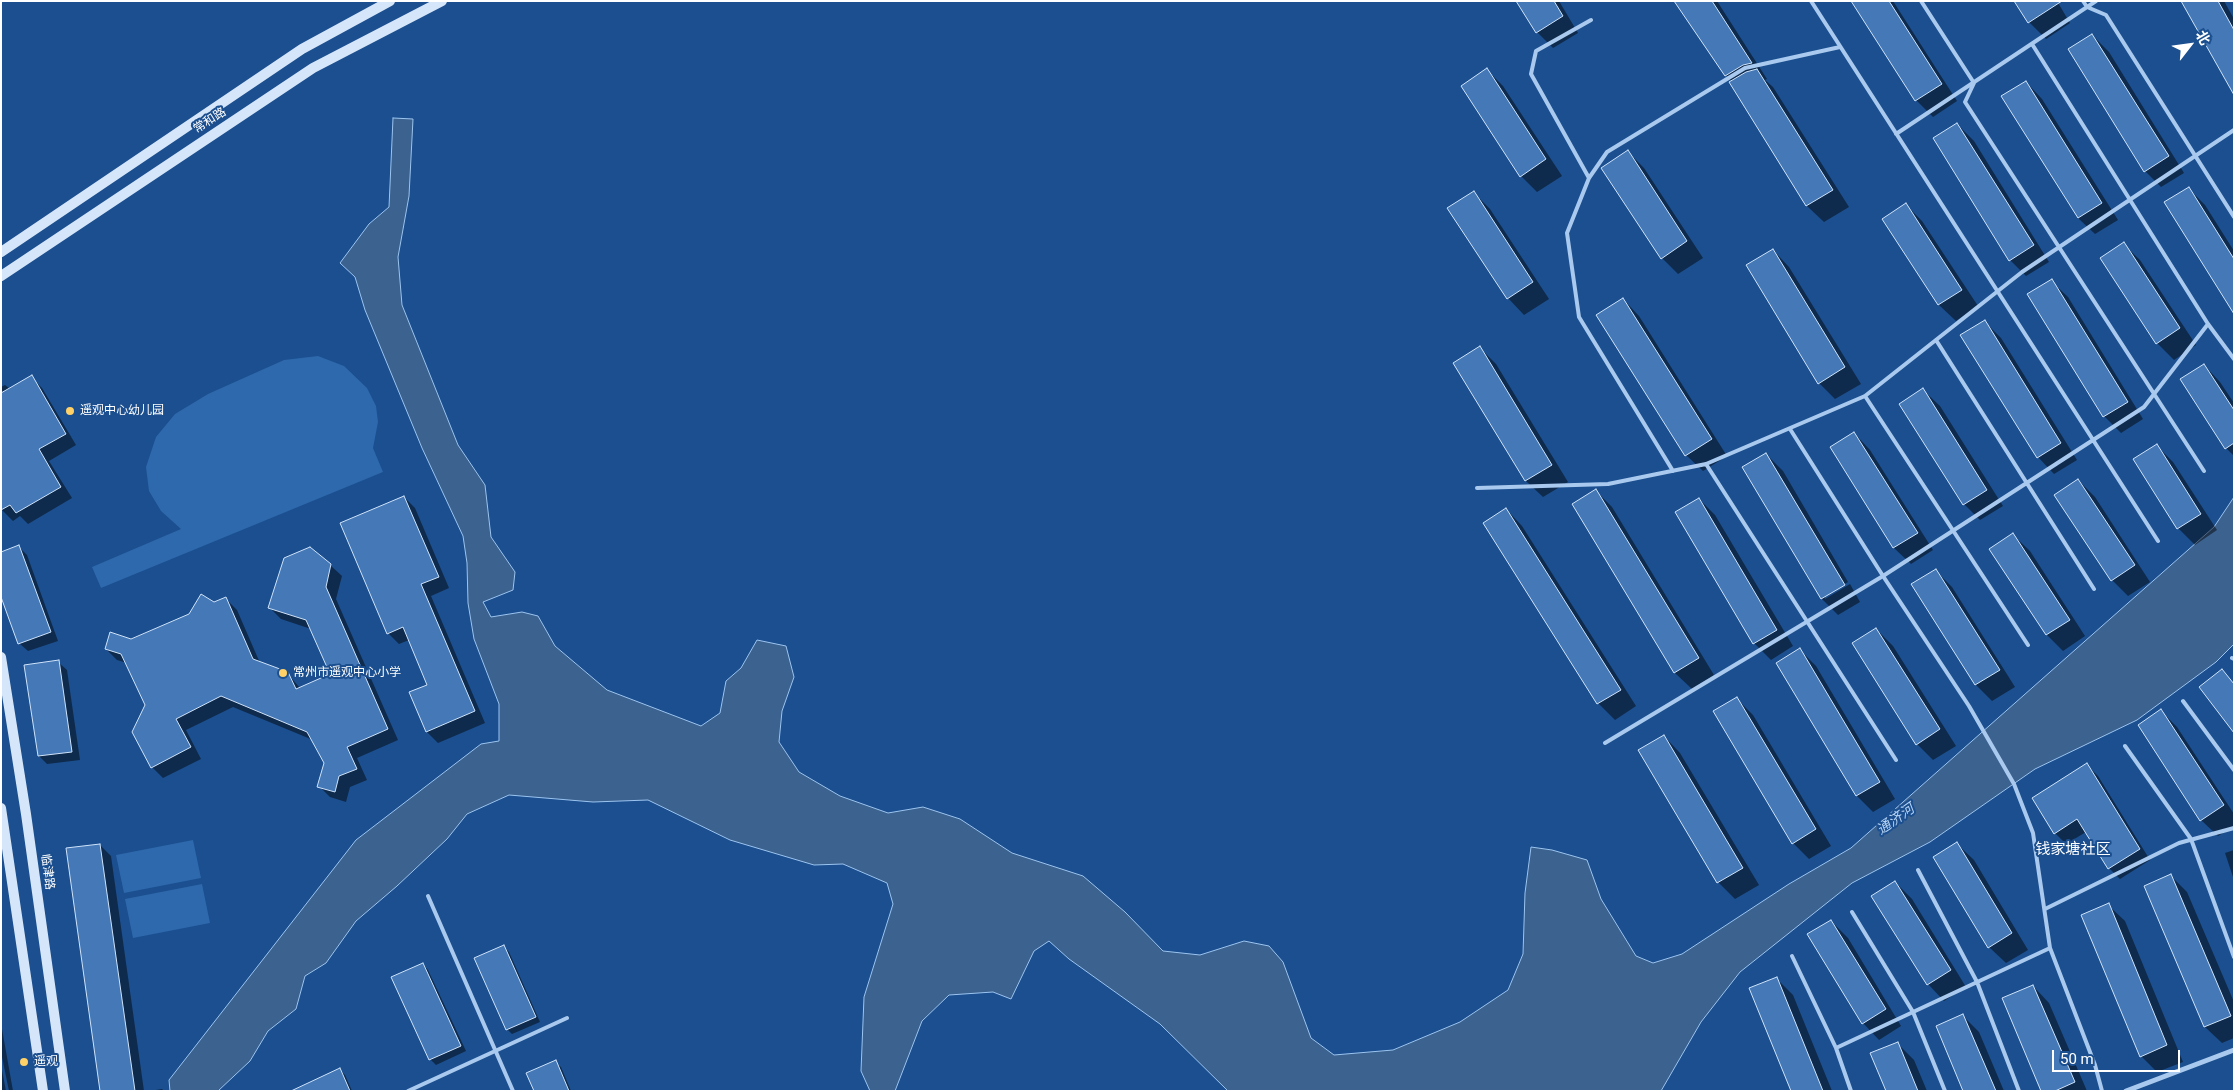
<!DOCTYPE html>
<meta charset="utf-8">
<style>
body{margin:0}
#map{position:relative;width:2235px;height:1092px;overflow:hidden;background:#1b4f8f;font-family:Roboto,"Noto Sans SC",sans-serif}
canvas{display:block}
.frame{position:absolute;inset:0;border:2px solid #fff;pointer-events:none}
.north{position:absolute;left:2165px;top:20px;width:50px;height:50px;-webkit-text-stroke:4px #1b4f8f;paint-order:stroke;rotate:60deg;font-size:14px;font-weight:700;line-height:20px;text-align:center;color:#fff}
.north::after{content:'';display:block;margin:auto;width:18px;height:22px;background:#fff;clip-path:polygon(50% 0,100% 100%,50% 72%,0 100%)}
.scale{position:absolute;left:2052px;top:1050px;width:128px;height:22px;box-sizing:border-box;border:2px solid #fff;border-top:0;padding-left:6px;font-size:15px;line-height:18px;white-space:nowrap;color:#fff;-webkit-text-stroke:4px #1b4f8f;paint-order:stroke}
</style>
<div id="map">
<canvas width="2235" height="1092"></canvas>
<div class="frame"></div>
<div class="north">北</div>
<div class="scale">50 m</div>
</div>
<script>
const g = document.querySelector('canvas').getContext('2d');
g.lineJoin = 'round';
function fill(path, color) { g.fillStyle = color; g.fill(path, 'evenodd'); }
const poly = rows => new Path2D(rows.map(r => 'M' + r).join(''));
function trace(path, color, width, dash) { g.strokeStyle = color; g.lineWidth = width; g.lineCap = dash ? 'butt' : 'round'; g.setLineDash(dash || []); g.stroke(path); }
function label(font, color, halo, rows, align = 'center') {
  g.font = font + ' Roboto,"Noto Sans SC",sans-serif'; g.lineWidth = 4; g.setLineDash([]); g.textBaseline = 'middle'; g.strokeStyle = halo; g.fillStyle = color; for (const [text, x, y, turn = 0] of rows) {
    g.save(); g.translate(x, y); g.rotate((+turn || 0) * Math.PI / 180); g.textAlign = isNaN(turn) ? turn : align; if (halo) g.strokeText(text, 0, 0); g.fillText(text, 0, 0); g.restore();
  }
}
const green = poly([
 [318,356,344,366,367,388,376,406,378,422,373,448,383,472,101,588,92,567,181,529,161,511,149,491,146,467,156,437,175,414,208,394,284,360],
 [193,840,201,878,124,893,116,855],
 [202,884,210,923,133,938,125,899]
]);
const water = poly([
 [393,118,413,119,409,196,398,257,402,305,458,445,485,485,491,537,515,572,513,590,483,602,491,617,522,612,538,616,555,646,607,690,701,726,720,713,726,681,741,668,757,640,786,646,794,677,782,711,779,742,799,772,840,796,888,813,923,807,960,819,1012,853,1083,876,1125,912,1163,951,1200,955,1244,941,1269,946,1283,962,1311,1038,1334,1055,1393,1050,1460,1022,1508,990,1523,954,1525,893,1531,847,1552,850,1587,860,1601,899,1636,956,1653,963,1682,954,1789,884,1851,848,2214,527,2234,497,2234,644,2216,662,2137,720,2035,769,1930,842,1852,883,1740,972,1701,1022,1661,1091,1228,1091,1160,1024,1069,959,1049,941,1034,951,1011,999,993,992,949,995,922,1021,895,1091,870,1091,861,1071,864,997,893,904,887,883,843,864,814,865,730,840,648,800,593,802,509,795,467,814,447,839,397,886,356,921,326,963,305,976,296,1009,268,1031,250,1061,218,1091,170,1091,169,1080,356,840,481,744,499,741,499,704,474,639,468,603,467,563,463,536,422,448,365,310,355,277,340,263,369,224,389,207,393,118]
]);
const shadow = poly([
 [1518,1,1559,1,1578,33,1553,48,1537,32],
 [1676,1,1717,1,1767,79,1765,80,1773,87,1849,207,1824,222,1807,206,1731,83,1732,82,1726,75],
 [1852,1,1893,1,1957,101,1933,117,1916,100],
 [2016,1,2057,1,2070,23,2046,39,2029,22],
 [2183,1,2224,1,2234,19,2234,92],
 [2092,35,2109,52,2184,173,2161,187,2145,171],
 [1487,70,1503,86,1562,176,1537,192,1521,176],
 [2026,82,2042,99,2118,220,2095,234,2078,218],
 [1957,124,1974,141,2049,262,2026,276,2010,260],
 [1628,152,1644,168,1703,258,1678,274,1662,258],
 [2188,188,2205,205,2234,251,2234,311],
 [1474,193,1490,209,1549,299,1524,315,1508,298],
 [1906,205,1922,221,1978,306,1956,321,1939,305,1883,220],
 [2123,244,2140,260,2196,345,2174,360,2157,343,2101,258],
 [1773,250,1789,267,1861,384,1835,399,1819,383],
 [2051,281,2068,297,2143,419,2121,433,2104,416,2029,295],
 [1623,299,1639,316,1727,456,1703,471,1686,455],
 [1985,322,2001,338,2077,460,2054,474,2038,457],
 [1480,348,1496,364,1568,482,1543,497,1526,481,1455,363],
 [2204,365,2220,382,2234,403,2234,456,2226,448],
 [31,377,42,388,76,445,49,461,72,498,28,524,20,516,13,521,1,509,1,387,5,385,10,389],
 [1923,390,1940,406,2003,506,1980,520,1964,504],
 [1854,433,1870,450,1933,550,1911,564,1894,548,1831,447],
 [2156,445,2173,462,2217,530,2195,545,2178,528,2134,460],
 [1766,454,1783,471,1848,582,1825,596,1825,599,1850,584,1860,602,1838,615,1822,599,1744,468],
 [2078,480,2095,497,2150,582,2128,596,2112,580],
 [1596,491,1612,507,1714,675,1692,689,1675,673,1573,505],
 [404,497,415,508,449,588,431,596,485,723,438,743,427,732,410,693,429,685,409,640,399,644,388,633],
 [1699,499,1715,515,1793,646,1771,660,1754,643,1676,512],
 [1506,509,1522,526,1636,706,1615,720,1598,703,1485,523],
 [2013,535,2030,551,2085,636,2063,651,2047,635,1991,550],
 [19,547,27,555,58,641,28,651,19,643],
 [330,565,342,576,336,599,398,740,357,758,367,780,350,787,346,802,330,797,319,786,325,763,313,740,233,707,186,730,201,759,163,778,152,767,146,705,127,663,117,660,106,649,226,599,237,610,260,663,287,673,300,688,331,675,311,629,281,619,270,608],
 [1935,570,1952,587,2015,687,1992,701,1976,685,1913,584],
 [1876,629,1893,646,1956,746,1933,760,1917,744],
 [1800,650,1816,666,1895,799,1873,812,1857,796,1778,663],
 [58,662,67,670,80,760,47,764,39,756],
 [1737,699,1753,715,1831,846,1809,859,1793,843],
 [2161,711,2177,727,2234,814,2234,826,2218,836,2201,820],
 [1664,736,1680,753,1759,885,1735,899,1718,882,1640,750],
 [2087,765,2098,776,2150,860,2120,879,2109,868,2086,832,2066,844,2055,833,2034,798],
 [1957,844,1974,860,2028,950,2006,963,1989,947],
 [100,845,111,856,144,1091,101,1091],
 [2234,850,2234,880,2225,853],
 [2171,876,2187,892,2234,1002,2234,1038,2222,1043,2205,1027,2146,887],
 [1895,882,1912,899,1966,987,1944,1001,1928,984],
 [2108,905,2125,921,2183,1062,2157,1072,2141,1056],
 [1831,921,1848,938,1901,1026,1879,1040,1863,1023],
 [504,947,509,952,540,1022,512,1034,507,1029],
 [423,964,428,970,466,1051,436,1065,430,1059,392,978],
 [1776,978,1793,995,1832,1091,1792,1091],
 [2033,986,2049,1003,2087,1091,2043,1091],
 [1963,1016,1979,1032,2004,1091,1965,1091],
 [1,1029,2,1029,13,1091,9,1091,1,1052],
 [1897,1043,1914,1060,1927,1091,1887,1091],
 [555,1062,561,1067,571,1091,535,1091],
 [1,1065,6,1091,1,1091],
 [340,1070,345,1075,352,1091,313,1091],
 [162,1089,164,1091,150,1091]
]);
const building = poly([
 [1516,1,1554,1,1563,16,1536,33,1516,1],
 [1674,1,1712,1,1752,63,1743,65,1725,76,1674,1],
 [1851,1,1889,1,1942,84,1915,101,1851,1],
 [2014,1,2062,1,2028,23,2014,1],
 [2181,1,2218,1,2234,30,2234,95,2181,1],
 [2092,34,2169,156,2144,172,2068,49,2092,34],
 [1487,68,1546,159,1520,177,1461,86,1487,68],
 [1757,69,1833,190,1806,206,1729,82,1746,72,1757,69],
 [2026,81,2102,203,2078,218,2001,96,2026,81],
 [1957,123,2034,245,2009,261,1933,138,1957,123],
 [1628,150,1687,241,1661,259,1601,168,1628,150],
 [2189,187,2234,259,2234,314,2164,202,2189,187],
 [1474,191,1533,282,1507,299,1447,208,1474,191],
 [1906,203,1962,290,1938,305,1882,219,1906,203],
 [2124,242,2180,328,2156,344,2100,258,2124,242],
 [1773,249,1845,367,1818,384,1746,265,1773,249],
 [2052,279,2128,402,2103,417,2027,294,2052,279],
 [1623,298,1712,439,1685,456,1596,315,1623,298],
 [1985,320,2061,443,2037,458,1960,335,1985,320],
 [1480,346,1552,465,1525,481,1453,363,1480,346],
 [2204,364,2234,410,2234,443,2225,449,2180,379,2204,364],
 [32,375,66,434,39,449,61,487,16,513,10,505,1,510,1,393,32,375],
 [1923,388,1987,490,1963,505,1899,404,1923,388],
 [1854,432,1918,533,1893,548,1830,447,1854,432],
 [2157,444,2201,514,2177,529,2133,459,2157,444],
 [1766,453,1845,585,1821,599,1742,467,1766,453],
 [2078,479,2135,565,2111,581,2054,495,2078,479],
 [1596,489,1699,658,1674,673,1572,504,1596,489],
 [404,496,439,577,421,584,475,711,426,732,409,692,427,685,403,627,387,634,340,523,404,496],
 [1699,498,1777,630,1753,644,1675,512,1699,498],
 [1506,508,1621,690,1597,704,1483,523,1506,508],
 [2013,533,2070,620,2046,635,1989,549,2013,533],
 [19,545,51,632,18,644,1,597,1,552,19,545],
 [310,547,331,564,326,587,388,729,347,747,357,769,339,776,335,792,317,787,324,763,307,732,221,696,176,719,191,747,151,768,132,732,145,705,121,654,105,649,110,632,131,639,189,614,201,594,214,602,226,597,253,659,288,672,296,689,330,674,306,620,268,608,284,558,310,547],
 [1936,569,2000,670,1975,685,1911,584,1936,569],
 [1876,628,1940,729,1916,745,1852,643,1876,628],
 [1800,648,1880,782,1856,796,1776,663,1800,648],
 [59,660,72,752,38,756,24,665,59,660],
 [2222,669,2234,684,2234,733,2199,687,2222,669],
 [1737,697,1816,829,1792,844,1713,711,1737,697],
 [2161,709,2224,805,2200,821,2138,725,2161,709],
 [1664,735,1743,868,1717,883,1638,750,1664,735],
 [2087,763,2140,849,2108,869,2077,819,2054,834,2032,798,2087,763],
 [1957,842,2012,933,1988,948,1933,857,1957,842],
 [100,844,135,1091,100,1091,66,848,100,844],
 [2171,874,2231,1016,2204,1027,2144,886,2171,874],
 [1895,881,1951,970,1927,985,1871,896,1895,881],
 [2109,903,2167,1045,2140,1057,2081,915,2109,903],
 [1831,920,1886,1009,1862,1024,1807,934,1831,920],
 [504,945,536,1017,506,1030,474,958,504,945],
 [423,963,461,1046,429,1060,391,977,423,963],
 [1777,977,1823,1091,1791,1091,1749,988,1777,977],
 [2033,985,2075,1082,2055,1091,2041,1091,2002,998,2033,985],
 [1963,1014,1996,1091,1963,1091,1936,1026,1963,1014],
 [1898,1042,1918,1091,1886,1091,1870,1053,1898,1042],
 [556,1060,569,1091,534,1091,526,1073,556,1060],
 [340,1068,350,1091,291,1091,340,1068]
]);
const lane = poly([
 [1811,1,2158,541],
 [1921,1,1974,83,1965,102,2204,471],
 [2083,1,2087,7,2106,15,2234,217],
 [2032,44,2208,324,2234,359],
 [1896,134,2096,1],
 [1589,178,1531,74,1536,51,1591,20],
 [1936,340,2094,589],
 [1865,396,2028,645],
 [1790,429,1883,576,1969,706,2014,784,2033,833,2050,948,2095,1065,2102,1091],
 [1706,464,1896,760],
 [1673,471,1579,317,1567,233,1589,178,1607,152,1745,68,1840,47],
 [1477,488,1608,484,1706,464,1865,396,2022,272,2234,130],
 [2232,658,2234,659],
 [2183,701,2234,770],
 [1605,743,1883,576,2144,407,2208,324],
 [2125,746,2191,839,2234,957],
 [1918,870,1977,982,2019,1091],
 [428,896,513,1091],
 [2045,909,2179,843,2234,828],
 [1852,912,1913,1012,1945,1091],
 [1792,956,1836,1048,1851,1091],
 [1836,1048,2050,948],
 [408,1091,567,1018]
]);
const street = poly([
 [2126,1091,2234,1050]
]);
const secondary = poly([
 [1,252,302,49,390,1],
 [1,276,313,68,442,1],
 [1,657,26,814,65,1091],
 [1,808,43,1091]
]);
const markers = [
 [70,411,5,"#ffd166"],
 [283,673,5,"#ffd166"],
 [24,1062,5,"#ffd166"]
];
const streetNames = [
 ["常和路",210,121,-33],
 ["临津路",47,872,82]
];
const poiNames = [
 ["遥观中心幼儿园",80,411],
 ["常州市遥观中心小学",293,673],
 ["遥观",34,1062]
];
const waterNames = [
 ["通济河",1896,820,-35]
];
const quarterNames = [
 ["钱家塘社区",2073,850]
];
fill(green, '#2e69ad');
fill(water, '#3c6290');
trace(water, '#9cc4f0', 1);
fill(shadow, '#0007');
fill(building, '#4478b7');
trace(building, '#cfe3fa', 1);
trace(lane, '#a9c9ee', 4);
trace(street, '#a9c9ee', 5);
trace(secondary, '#d6e6fa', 10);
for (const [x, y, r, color] of markers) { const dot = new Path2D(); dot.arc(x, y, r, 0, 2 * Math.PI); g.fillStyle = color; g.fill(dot); trace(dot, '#1b4f8f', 2); }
label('12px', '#fff', '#1b4f8f', streetNames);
label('12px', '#fff', '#1b4f8f', poiNames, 'left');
label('italic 14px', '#b5d3f5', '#1b4f8f', waterNames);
label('15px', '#fff', '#1b4f8f', quarterNames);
</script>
